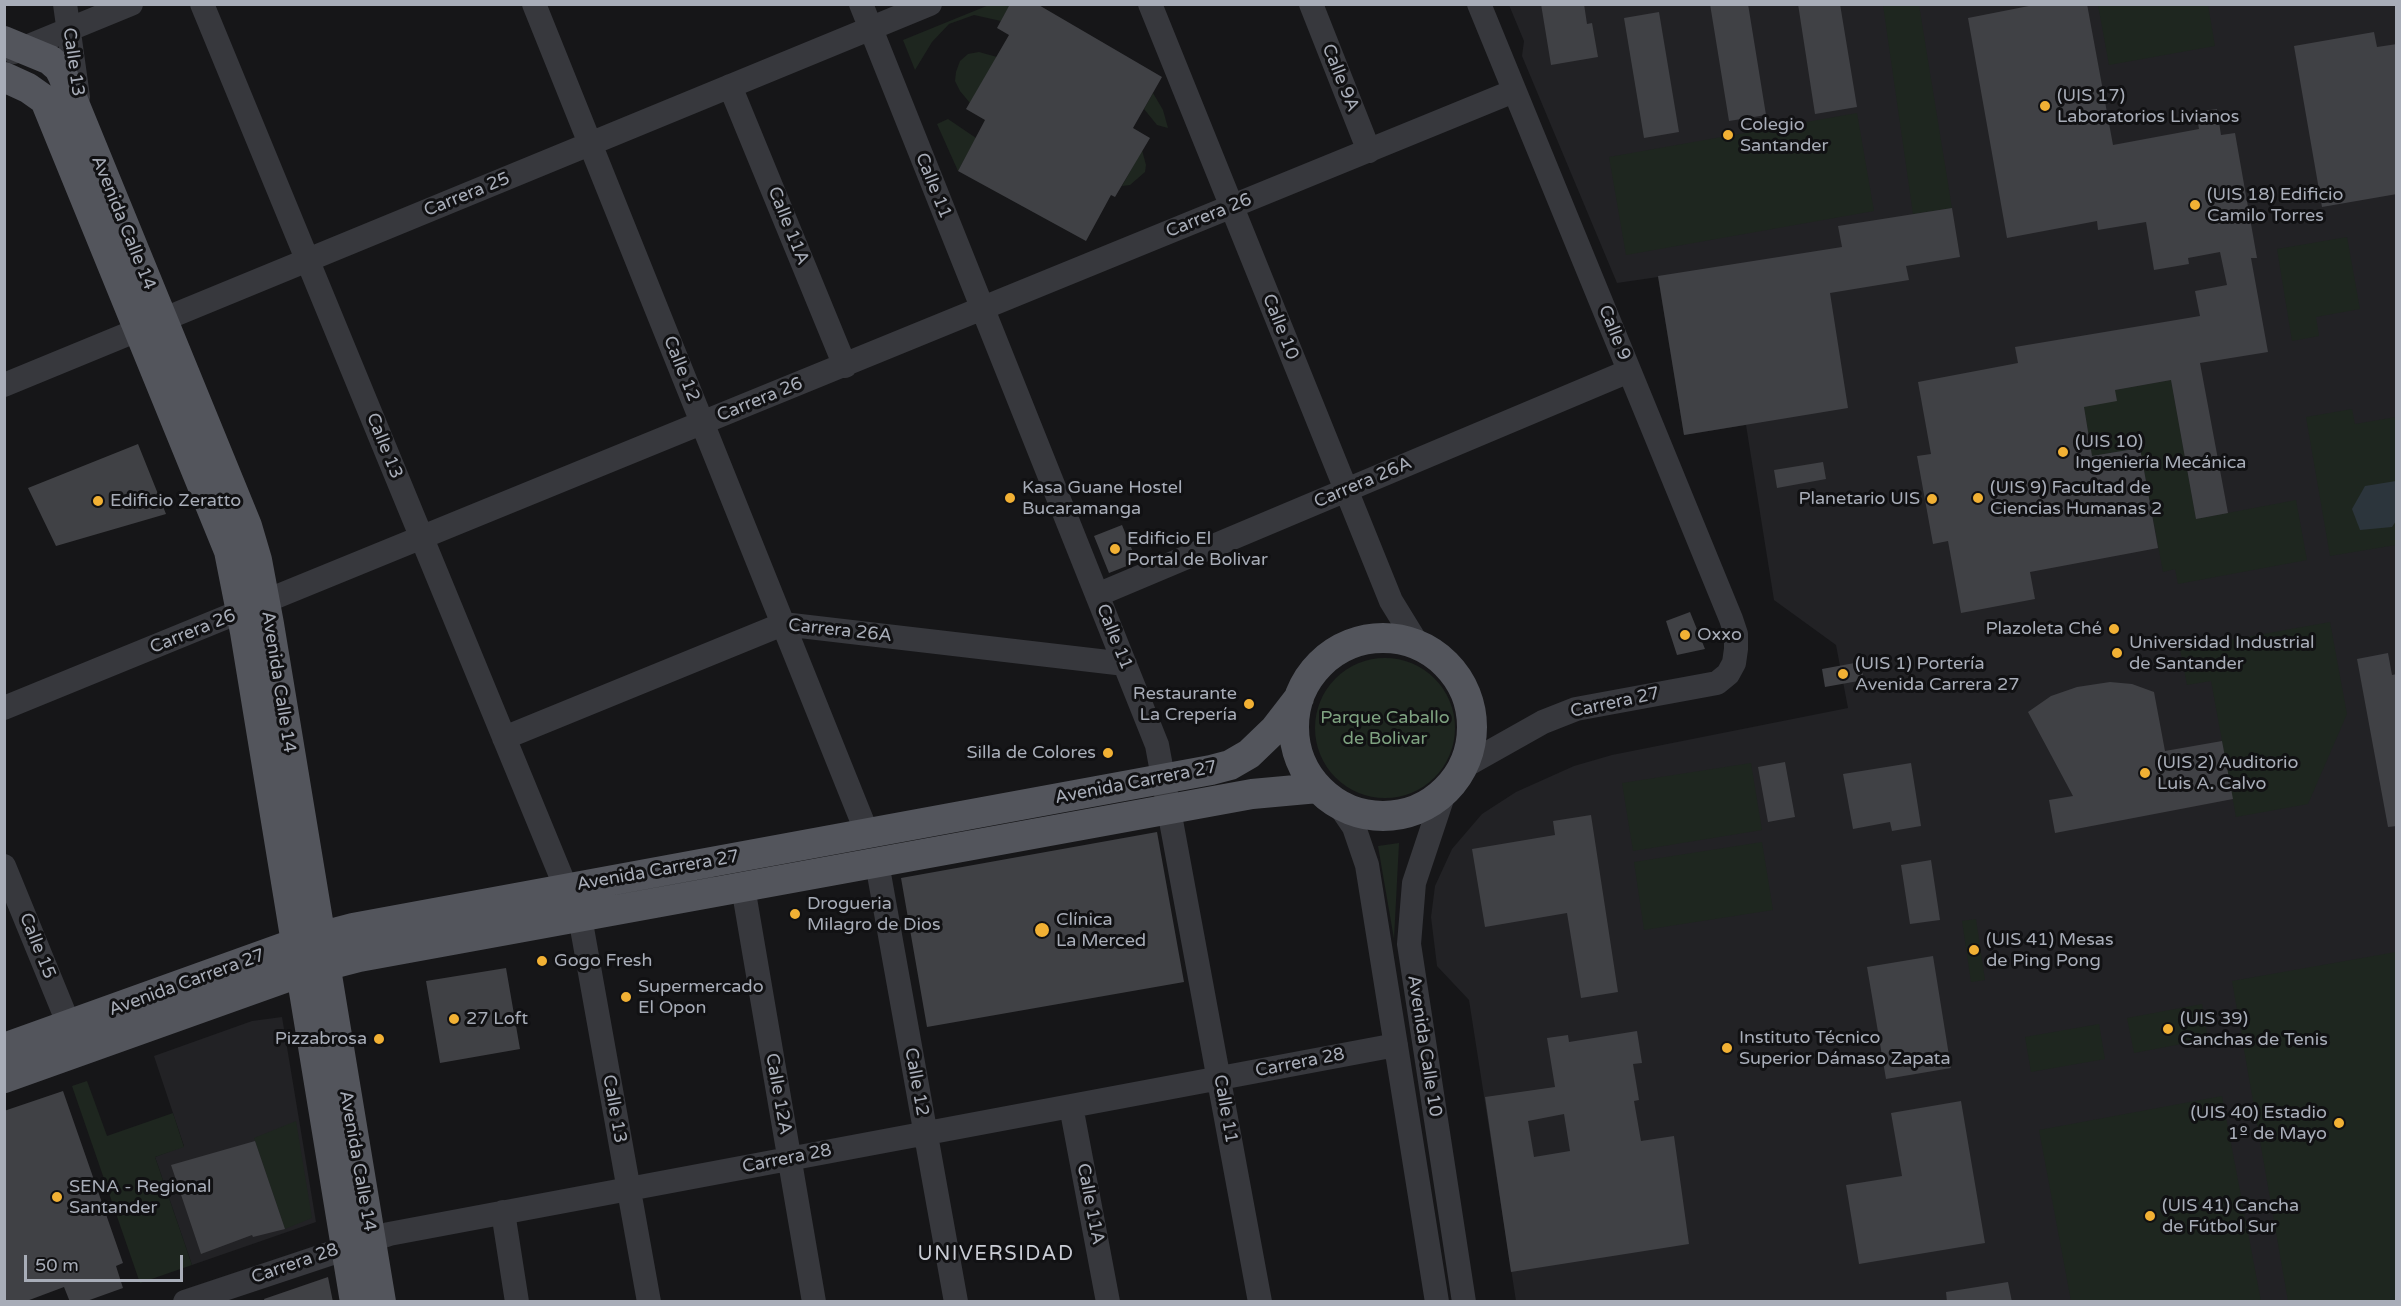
<!DOCTYPE html>
<meta charset="utf-8">
<style>
body{margin:0}
#map{position:relative;width:2401px;height:1306px;overflow:hidden;background:#161618;font-family:"Varela Round",sans-serif}
canvas{display:block}
.frame{position:absolute;inset:0;border:6px solid #a8adb8;pointer-events:none}
.scale{position:absolute;left:24px;top:1255px;width:159px;height:27px;box-sizing:border-box;border:3px solid #a8adb8;border-top:0;padding-left:8px;font-size:18px;line-height:21px;white-space:nowrap;color:#a8adb8;-webkit-text-stroke:4px #111113;paint-order:stroke}
</style>
<div id="map">
<canvas width="2401" height="1306"></canvas>
<div class="frame"></div>
<div class="scale">50 m</div>
</div>
<script>
const g = document.querySelector('canvas').getContext('2d');
g.lineJoin = 'round';
function fill(path, color) { g.fillStyle = color; g.fill(path, 'evenodd'); }
const poly = rows => new Path2D(rows.map(r => 'M' + r).join(''));
function trace(path, color, width, dash) { g.strokeStyle = color; g.lineWidth = width; g.lineCap = dash ? 'butt' : 'round'; g.setLineDash(dash || []); g.stroke(path); }
function label(font, color, halo, rows, align = 'center') {
  g.font = font + ' "Varela Round",sans-serif'; g.lineWidth = 6; g.setLineDash([]); g.textBaseline = 'middle'; g.strokeStyle = halo; g.fillStyle = color; for (const [text, x, y, turn = 0] of rows) {
    g.save(); g.translate(x, y); g.rotate((+turn || 0) * Math.PI / 180); g.textAlign = isNaN(turn) ? turn : align; if (halo) g.strokeText(text, 0, 0); g.fillText(text, 0, 0); g.restore();
  }
}
const built = poly([
 [1509,5,2396,5,2396,1301,1516,1301,1469,1000,1437,966,1431,917,1435,886,1452,849,1482,814,1516,792,1574,766,1612,755,1848,708,1836,645,1774,600,1746,425,1684,435,1658,277,1617,283,1522,56,1524,41],
 [282,1017,316,1222,192,1265,155,1157,184,1146,154,1056,252,1021]
]);
const green = poly([
 [989,5,1010,5,1001,21,974,15,949,24,932,42,915,70,903,40],
 [1883,5,1919,5,1952,208,1913,214],
 [2098,5,2208,5,2215,46,2109,65],
 [979,52,997,57,970,103,960,91,955,81,956,72,960,61,968,54],
 [1153,93,1163,110,1168,128,1157,125,1144,109],
 [1857,113,1874,211,1626,255,1609,157],
 [948,119,976,138,958,171,937,124],
 [1142,150,1146,165,1145,172,1130,185,1122,186],
 [2347,237,2360,309,2316,317,2319,336,2292,341,2277,249],
 [2171,380,2196,519,2296,500,2307,560,2178,584,2175,569,2163,572,2140,448,2092,456,2084,407,2115,390],
 [2352,409,2355,424,2396,417,2396,545,2330,556,2306,417],
 [2330,622,2347,714,2308,804,2236,817,2211,681,2187,685,2180,649],
 '1315 728a70 70 0 1 1 140 0a70 70 0 1 1-140 0Z',
 [1751,763,1762,830,1633,851,1622,783],
 [1762,842,1773,910,1644,930,1634,862],
 [1399,843,1394,939,1378,846],
 [1976,919,1985,980,1971,982,1962,921],
 [2396,952,2396,1301,2288,1301,2232,981],
 [2202,1004,2208,1039,2134,1053,2127,1018],
 [2099,1024,2105,1059,2031,1072,2025,1037],
 [87,1081,107,1136,173,1113,184,1147,155,1157,192,1265,140,1283,72,1086],
 [2222,1096,2261,1301,2071,1301,2039,1130],
 [296,1121,312,1218,285,1229,254,1138]
]);
const water = poly([
 [2396,481,2396,521,2392,527,2360,530,2352,509,2365,486]
]);
const building = poly([
 [1010,4,1037,4,1162,77,1133,128,1150,138,1115,197,1111,195,1086,241,958,171,985,120,966,109,1009,35,997,28],
 [1541,4,1584,4,1587,24,1592,23,1598,57,1551,65],
 [1710,4,1748,4,1766,115,1729,121],
 [1798,4,1840,4,1857,107,1815,114],
 [2039,4,2087,4,2113,145,2199,129,2196,112,2217,109,2221,135,2235,133,2257,258,2251,258,2268,352,2200,363,2228,513,2196,519,2171,380,2115,390,2117,401,2084,407,2092,456,2140,448,2158,548,2030,572,2035,599,1961,613,1948,541,1933,544,1917,456,1931,454,1918,382,2018,363,2015,347,2200,316,2195,291,2227,285,2220,252,2188,258,2189,264,2154,270,2146,222,2098,230,2097,221,2007,238,1968,18],
 [1659,12,1679,132,1644,138,1624,18],
 [2374,32,2377,47,2397,44,2397,194,2322,207,2294,46],
 [1952,208,1960,257,1906,266,1909,280,1830,293,1848,408,1684,435,1658,276,1842,247,1838,226],
 [138,444,166,514,56,546,28,488],
 [1823,462,1826,479,1777,488,1774,470],
 [1122,525,1137,562,1109,573,1094,536],
 [1690,612,1705,649,1677,655,1666,621],
 [2388,653,2392,675,2397,674,2397,826,2388,827,2357,659],
 [1860,662,1864,680,1825,687,1822,669],
 [2110,682,2132,684,2154,692,2165,751,2222,741,2233,799,2055,833,2049,800,2073,796,2028,712,2051,696,2077,687],
 [1785,762,1795,817,1768,822,1758,767],
 [1911,763,1921,826,1892,831,1890,822,1853,829,1843,774],
 [1591,815,1618,992,1581,998,1567,913,1485,927,1472,849,1555,835,1553,821],
 [1157,832,1184,982,927,1027,901,878],
 [1931,860,1940,920,1910,924,1901,865],
 [1933,956,1951,1068,1886,1079,1867,967],
 [506,968,520,1049,440,1063,426,981],
 [1637,1031,1642,1063,1633,1064,1639,1100,1634,1101,1641,1141,1674,1136,1689,1244,1511,1272,1485,1097,1555,1087,1547,1038,1568,1035,1569,1042],
 [1564,1114,1570,1151,1534,1157,1528,1121],
 [63,1091,123,1263,116,1266,123,1288,84,1302,70,1302,64,1287,24,1302,4,1302,4,1111],
 [1961,1101,1985,1243,1859,1264,1846,1185,1902,1176,1891,1113],
 [255,1141,285,1229,253,1237,252,1235,201,1254,171,1165],
 [328,1277,333,1302,265,1302,264,1299],
 [2008,1282,2012,1302,1947,1302,1946,1292]
]);
const minor = poly([
 [65,4,78,97],
 [202,4,566,888],
 [534,4,867,833],
 [861,4,1157,745,1260,1302],
 [1150,4,1391,601,1418,645],
 [1311,4,1369,151],
 [14,52,131,4],
 [730,86,845,366],
 [4,385,930,4],
 [1097,595,1629,371],
 [4,708,1514,91],
 [504,738,783,624,1125,664],
 [1463,767,1543,722,1576,709,1717,683,1728,674,1734,663,1736,649,1736,634,1731,619,1479,4],
 [1444,793,1414,883,1409,944,1464,1302],
 [1339,805,1354,827,1367,865,1437,1302],
 [877,863,956,1302],
 [4,866,69,1025],
 [743,887,814,1302],
 [580,917,649,1302],
 [1071,1106,1108,1302],
 [503,1212,517,1302],
 [185,1302,389,1234,1396,1045]
]);
const major = poly([
 [4,41,50,60,59,68,63,76,247,526,257,560,269,624,381,1302],
 [4,77,28,88,45,100,229,551,245,632,355,1302],
 '1294 727a89 89 0 1 1 178 0a89 89 0 1 1-178 0Z',
 [4,1048,296,943,353,928,1211,770,1230,765,1249,754,1275,729,1299,698],
 [4,1078,301,972,359,957,1252,794,1318,788]
]);
const markers = [
 [2045,106,6,"#f2b134"],
 [1728,135,6,"#f2b134"],
 [2195,205,6,"#f2b134"],
 [2063,452,6,"#f2b134"],
 [1010,498,6,"#f2b134"],
 [1978,498,6,"#f2b134"],
 [1932,499,6,"#f2b134"],
 [98,501,6,"#f2b134"],
 [1115,549,6,"#f2b134"],
 [2114,629,6,"#f2b134"],
 [1685,635,6,"#f2b134"],
 [2117,653,6,"#f2b134"],
 [1843,674,6,"#f2b134"],
 [1249,704,6,"#f2b134"],
 [1108,753,6,"#f2b134"],
 [2145,773,6,"#f2b134"],
 [795,914,6,"#f2b134"],
 [1042,930,8,"#f2b134"],
 [1974,950,6,"#f2b134"],
 [542,961,6,"#f2b134"],
 [626,997,6,"#f2b134"],
 [454,1019,6,"#f2b134"],
 [2168,1029,6,"#f2b134"],
 [379,1039,6,"#f2b134"],
 [1727,1048,6,"#f2b134"],
 [2339,1123,6,"#f2b134"],
 [57,1197,6,"#f2b134"],
 [2150,1216,6,"#f2b134"]
];
const streetNames = [
 ["Calle 13",73,62,82],
 ["Calle 9A",1340,78,68],
 ["Calle 11",933,186,68],
 ["Carrera 25",467,195,-22],
 ["Carrera 26",1209,216,-22],
 ["Avenida Calle 14",123,223,68],
 ["Calle 11A",788,226,68],
 ["Calle 10",1280,327,68],
 ["Calle 9",1614,333,68],
 ["Calle 12",681,369,68],
 ["Carrera 26",760,400,-22],
 ["Calle 13",384,446,68],
 ["Carrera 26A",1363,483,-23],
 ["Carrera 26A",840,631,6],
 ["Carrera 26",193,632,-22],
 ["Calle 11",1114,637,68],
 ["Avenida Calle 14",278,682,81],
 ["Carrera 27",1615,703,-12],
 ["Avenida Carrera 27",1136,783,-11],
 ["Avenida Carrera 27",658,871,-10],
 ["Calle 15",37,946,68],
 ["Avenida Carrera 27",187,983,-20],
 ["Avenida Calle 10",1424,1046,81],
 ["Carrera 28",1300,1063,-11],
 ["Calle 12",916,1082,80],
 ["Calle 12A",778,1094,80],
 ["Calle 13",614,1109,80],
 ["Calle 11",1225,1109,80],
 ["Carrera 28",787,1159,-11],
 ["Avenida Calle 14",357,1161,80],
 ["Calle 11A",1090,1204,79],
 ["Carrera 28",295,1264,-19]
];
const poiNames = [
 ["(UIS 17)",2057,96],
 ["Laboratorios Livianos",2057,117],
 ["Colegio",1740,125],
 ["Santander",1740,146],
 ["(UIS 18) Edificio",2207,195],
 ["Camilo Torres",2207,216],
 ["(UIS 10)",2075,442],
 ["Ingeniería Mecánica",2075,463],
 ["Kasa Guane Hostel",1022,488],
 ["Bucaramanga",1022,509],
 ["(UIS 9) Facultad de",1990,488],
 ["Ciencias Humanas 2",1990,509],
 ["Planetario UIS",1920,499,"right"],
 ["Edificio Zeratto",110,501],
 ["Edificio El",1127,539],
 ["Portal de Bolivar",1127,560],
 ["Plazoleta Ché",2102,629,"right"],
 ["Oxxo",1697,635],
 ["Universidad Industrial",2129,643],
 ["de Santander",2129,664],
 ["(UIS 1) Portería",1855,664],
 ["Avenida Carrera 27",1855,685],
 ["Restaurante",1237,694,"right"],
 ["La Crepería",1237,715,"right"],
 ["Silla de Colores",1096,753,"right"],
 ["(UIS 2) Auditorio",2157,763],
 ["Luis A. Calvo",2157,784],
 ["Drogueria",807,904],
 ["Milagro de Dios",807,925],
 ["Clínica",1056,920],
 ["La Merced",1056,941],
 ["(UIS 41) Mesas",1986,940],
 ["de Ping Pong",1986,961],
 ["Gogo Fresh",554,961],
 ["Supermercado",638,987],
 ["El Opon",638,1008],
 ["27 Loft",466,1019],
 ["(UIS 39)",2180,1019],
 ["Canchas de Tenis",2180,1040],
 ["Instituto Técnico",1739,1038],
 ["Superior Dámaso Zapata",1739,1059],
 ["Pizzabrosa",367,1039,"right"],
 ["(UIS 40) Estadio",2327,1113,"right"],
 ["1º de Mayo",2327,1134,"right"],
 ["SENA - Regional",69,1187],
 ["Santander",69,1208],
 ["(UIS 41) Cancha",2162,1206],
 ["de Fútbol Sur",2162,1227]
];
const parkNames = [
 ["Parque Caballo",1385,718],
 ["de Bolivar",1385,739]
];
const neighbourhoodNames = [
 ["UNIVERSIDAD",996,1255]
];
fill(built, '#222225');
fill(green, '#1e261f');
fill(water, '#2c353c');
fill(building, '#404145');
trace(minor, '#37383d', 24);
trace(major, '#53555c', 30);
for (const [x, y, r, color] of markers) { const dot = new Path2D(); dot.arc(x, y, r, 0, 2 * Math.PI); g.fillStyle = color; g.fill(dot); trace(dot, '#111113', 2); }
label('18px', '#a8adb8', '#111113', streetNames);
label('18px', '#a8adb8', '#111113', poiNames, 'left');
label('18px', '#7fa381', '#111113', parkNames);
g.letterSpacing = '1.5px';
label('20px', '#c9ccd4', '#111113', neighbourhoodNames);
g.letterSpacing = '0px';
</script>
